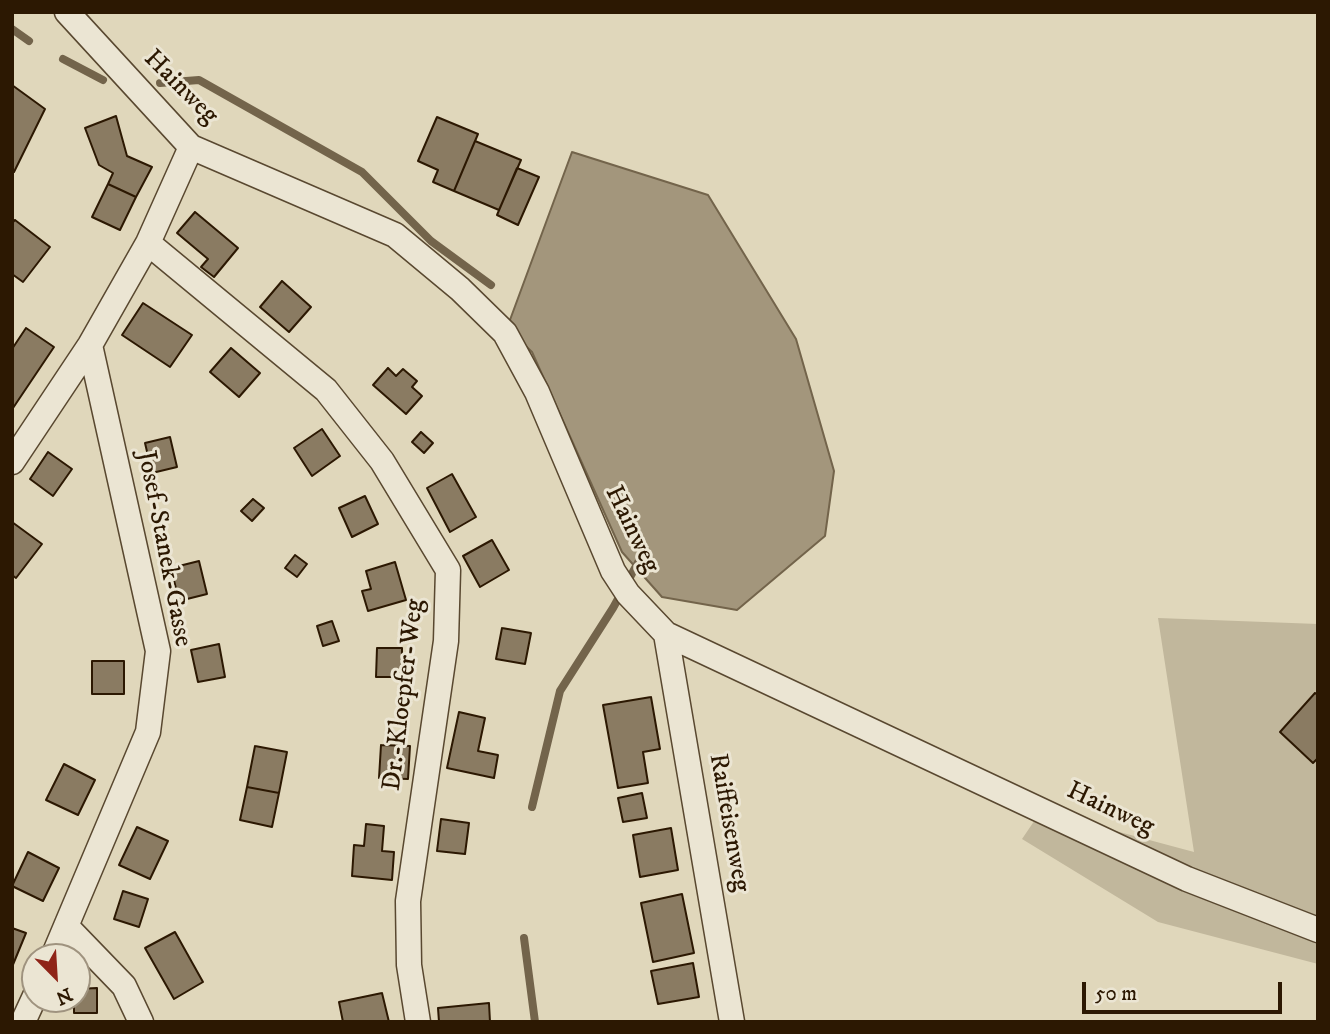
<!DOCTYPE html>
<style>
body{margin:0}
#map{position:relative;width:1330px;height:1034px;overflow:hidden;background:#e0d7bb;font-family:"IM FELL DW Pica",serif}
canvas{display:block}
.frame{position:absolute;inset:0;border:14px solid #2c1802;pointer-events:none}
.north{position:absolute;left:21px;top:943px;width:70px;height:70px;box-sizing:border-box;background:#ebe5d3;border:2px solid #9f937f;border-radius:50%;rotate:156deg;font-size:19px;font-weight:700;line-height:28px;text-align:center;color:#2c1802}
.north::after{content:'';display:block;margin:auto;width:24px;height:32px;background:#8f2418;clip-path:polygon(50% 0,100% 100%,50% 72%,0 100%)}
.scale{position:absolute;left:1082px;top:982px;width:200px;height:32px;box-sizing:border-box;border:4px solid #2c1802;border-top:0;padding-left:9px;font-size:21px;line-height:24px;white-space:nowrap;color:#2c1802;-webkit-text-stroke:5px #ebe5d3;paint-order:stroke}
</style>
<div id="map">
<canvas width="1330" height="1034"></canvas>
<div class="frame"></div>
<div class="north">N</div>
<div class="scale">50 m</div>
</div>
<script>
const g = document.querySelector('canvas').getContext('2d');
g.lineJoin = 'round';
function fill(path, color) { g.fillStyle = color; g.fill(path, 'evenodd'); }
const poly = rows => new Path2D(rows.map(r => 'M' + r).join(''));
function trace(path, color, width, dash) { g.strokeStyle = color; g.lineWidth = width; g.lineCap = dash ? 'butt' : 'round'; g.setLineDash(dash || []); g.stroke(path); }
function label(font, color, halo, rows, align = 'center') {
  g.font = font + ' "IM FELL DW Pica",serif'; g.lineWidth = 6; g.setLineDash([]); g.textBaseline = 'middle'; g.strokeStyle = halo; g.fillStyle = color; for (const [text, x, y, turn = 0] of rows) {
    g.save(); g.translate(x, y); g.rotate((+turn || 0) * Math.PI / 180); g.textAlign = isNaN(turn) ? turn : align; if (halo) g.strokeText(text, 0, 0); g.fillText(text, 0, 0); g.restore();
  }
}
const green = poly([
 [1158,618,1318,624,1318,964,1158,922,1022,839,1041,811,1194,852]
]);
const water = poly([
 [572,152,708,195,796,339,834,471,825,536,737,610,662,597,622,552,532,352,507,328,572,152]
]);
const stream = poly([
 [12,29,29,41],
 [63,59,103,80],
 [160,83,199,80,362,172,431,241,491,285],
 [532,807,560,691,613,608,640,559],
 [524,938,535,1022]
]);
const building = poly([
 [12,85,45,109,14,172,12,171,12,85],
 [116,116,127,156,152,167,136,197,108,184,113,173,99,165,85,128,116,116],
 [437,117,478,134,454,191,433,182,438,170,418,161,437,117],
 [475,141,521,160,499,210,454,191,475,141],
 [517,168,539,177,518,225,497,215,517,168],
 [108,184,136,197,120,230,92,217,108,184],
 [195,212,238,248,214,277,201,267,208,259,177,233,195,212],
 [15,220,50,247,23,282,12,274,12,223,15,220],
 [282,281,311,307,289,332,260,307,282,281],
 [143,303,192,335,170,367,122,335,143,303],
 [26,328,54,347,13,408,12,349,26,328],
 [231,348,260,373,239,397,210,372,231,348],
 [388,368,396,376,403,369,417,381,412,387,422,396,406,414,373,385,388,368],
 [322,429,340,456,312,476,294,448,322,429],
 [421,432,433,443,424,453,412,442,421,432],
 [170,437,177,467,152,473,145,443,170,437],
 [48,452,72,469,53,496,30,479,48,452],
 [452,474,476,517,450,532,427,488,452,474],
 [365,496,378,524,352,537,339,508,365,496],
 [253,499,264,508,252,521,241,511,253,499],
 [12,522,42,544,16,578,12,575,12,522],
 [492,540,509,570,480,587,463,556,492,540],
 [295,555,307,564,297,577,285,568,295,555],
 [199,561,207,594,179,601,171,568,199,561],
 [395,562,406,600,368,611,362,591,371,589,366,571,395,562],
 [332,621,339,641,323,646,317,626,332,621],
 [502,628,531,633,525,664,496,659,502,628],
 [219,644,225,677,198,682,191,650,219,644],
 [377,648,402,648,402,677,376,677,377,648],
 [92,661,124,661,124,694,92,694,92,661],
 [1315,693,1318,695,1318,758,1313,763,1280,732,1315,693],
 [651,697,660,749,643,752,648,783,618,788,603,705,651,697],
 [459,712,485,718,478,751,498,755,494,778,447,768,459,712],
 [381,745,410,746,408,779,379,778,381,745],
 [255,746,287,752,279,793,247,787,255,746],
 [64,764,95,780,78,815,46,800,64,764],
 [247,787,279,793,272,827,240,820,247,787],
 [642,793,647,818,623,822,618,798,642,793],
 [441,819,469,823,465,854,437,851,441,819],
 [366,824,384,826,382,851,394,852,392,880,352,876,354,845,364,846,366,824],
 [137,827,168,841,150,879,119,865,137,827],
 [671,828,678,870,640,877,633,835,671,828],
 [28,852,59,868,43,901,12,886,28,852],
 [123,891,148,899,139,927,114,919,123,891],
 [682,894,694,953,653,962,641,903,682,894],
 [12,928,26,933,12,967,12,928],
 [175,932,203,982,174,999,145,948,175,932],
 [693,963,699,997,658,1004,651,971,693,963],
 [97,988,97,1013,74,1013,74,999,77,999,77,989,97,988],
 [382,993,389,1022,343,1022,339,1002,382,993],
 [489,1003,490,1022,439,1022,438,1008,489,1003]
]);
const minor = poly([
 [67,12,191,147,395,235,460,289,505,333,537,392,613,571,628,594,666,634,1187,879,1318,930],
 [148,243,326,390,382,461,448,570,446,641,408,901,409,965,418,1022],
 [12,462,90,345,148,243,191,147],
 [666,634,732,1022],
 [67,927,124,986,141,1022],
 [53,957,148,732,158,651,90,345],
 [23,1022,35,996]
]);
const streetNames = [
 ["Hainweg",180,88,45],
 ["Hainweg",631,530,64],
 ["Josef-Stanek-Gasse",163,549,79],
 ["Dr.-Kloepfer-Weg",405,695,-83],
 ["Hainweg",1110,810,25],
 ["Raiffeisenweg",728,823,80]
];
fill(green, '#c1b79c');
fill(water, '#a3967c');
trace(water, '#73644b', 2);
trace(stream, '#73644b', 8);
fill(building, '#8a7b62');
trace(building, '#2c1802', 2);
trace(minor, '#594830', 27);
trace(minor, '#ebe5d3', 24);
label('26px', '#2c1802', '#ebe5d3', streetNames);
</script>
